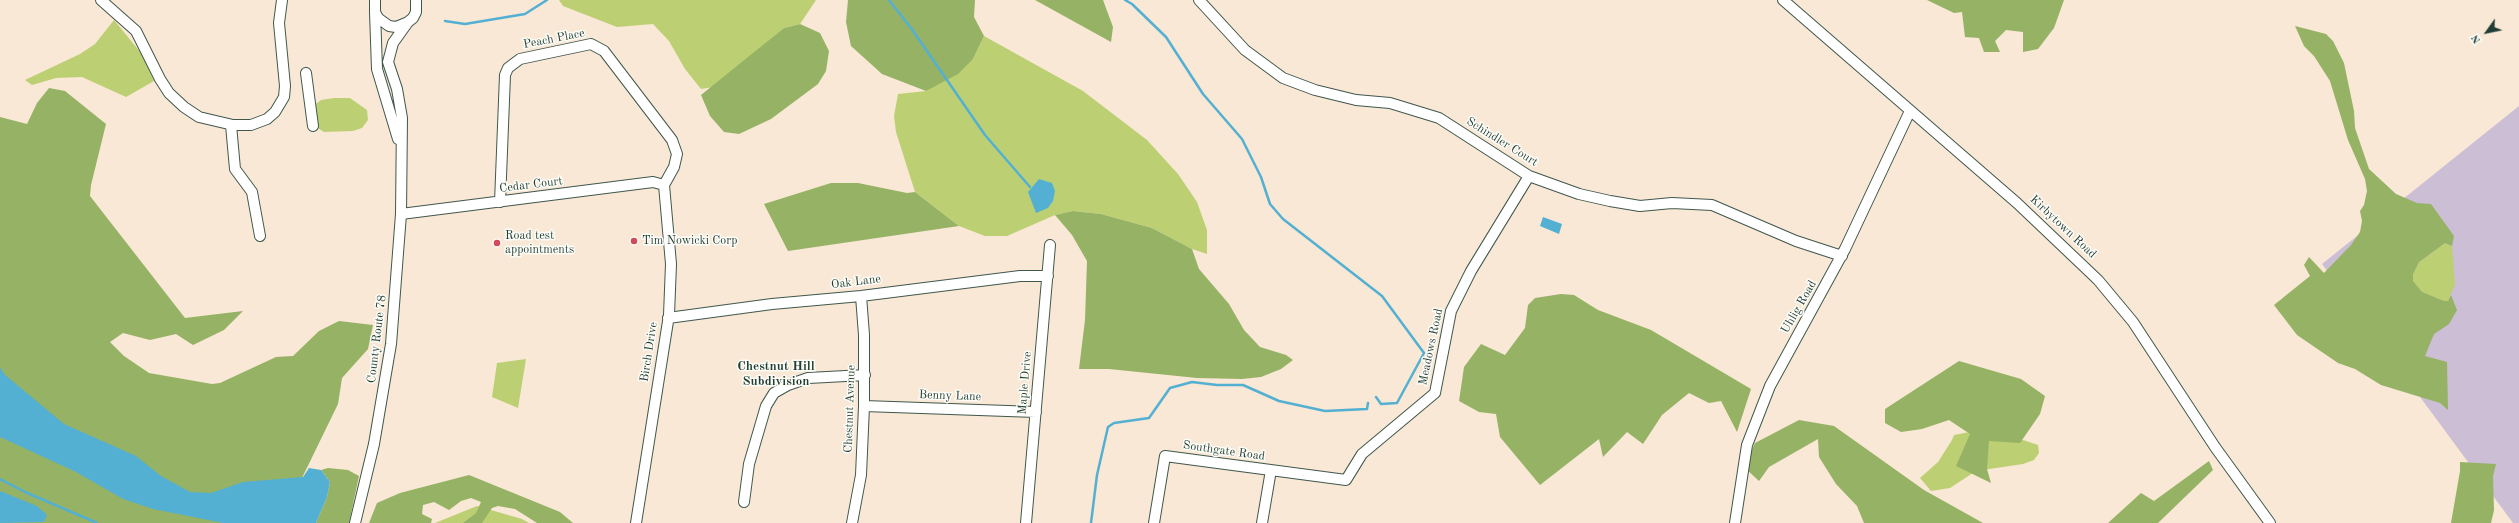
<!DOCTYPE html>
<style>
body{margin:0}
#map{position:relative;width:2519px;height:523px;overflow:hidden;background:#f8e8d5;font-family:"Old Standard TT",serif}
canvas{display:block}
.north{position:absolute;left:2467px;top:12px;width:40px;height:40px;-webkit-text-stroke:3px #fdfcf7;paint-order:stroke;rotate:237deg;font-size:11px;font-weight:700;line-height:16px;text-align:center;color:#1f3d34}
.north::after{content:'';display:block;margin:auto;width:14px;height:18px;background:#1f3d34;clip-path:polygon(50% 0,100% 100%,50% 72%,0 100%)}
</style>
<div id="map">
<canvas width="2519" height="523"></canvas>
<div class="north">N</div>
</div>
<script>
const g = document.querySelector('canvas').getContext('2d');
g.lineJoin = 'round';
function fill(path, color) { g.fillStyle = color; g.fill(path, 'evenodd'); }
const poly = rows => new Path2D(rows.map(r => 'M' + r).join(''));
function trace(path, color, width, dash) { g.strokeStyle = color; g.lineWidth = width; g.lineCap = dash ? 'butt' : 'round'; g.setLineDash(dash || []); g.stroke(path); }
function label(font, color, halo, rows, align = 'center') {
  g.font = font + ' "Old Standard TT",serif'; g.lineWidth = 3; g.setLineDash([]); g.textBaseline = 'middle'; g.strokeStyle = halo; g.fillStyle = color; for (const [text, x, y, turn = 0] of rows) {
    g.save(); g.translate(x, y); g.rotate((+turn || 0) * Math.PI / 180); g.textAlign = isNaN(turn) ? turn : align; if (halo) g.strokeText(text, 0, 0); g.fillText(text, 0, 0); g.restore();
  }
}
const industrial = poly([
 [2519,106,2519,523,2513,523,2322,264]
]);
const green = poly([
 [559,0,816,0,800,24,784,28,714,87,701,89,685,69,669,41,653,24,617,27,563,6],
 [114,20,141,53,154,81,126,97,82,77,56,78,32,85,25,80,80,54,95,44],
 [984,36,1083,91,1147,140,1178,174,1197,202,1207,230,1207,254,1192,249,1152,228,1101,214,1073,211,1055,215,1007,236,985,236,959,226,915,192,896,132,894,116,898,94,926,91,973,59],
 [334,98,350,98,367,110,368,120,362,128,353,131,324,132,311,124,313,106,321,100],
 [2445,243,2452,246,2455,284,2448,301,2444,301,2421,292,2413,281,2413,274,2419,262],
 [526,359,518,408,492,397,497,363],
 [1980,430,1996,431,2038,445,2039,453,2034,460,2023,464,1976,471,1950,488,1931,491,1920,478,1938,462,1952,440,1954,435],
 [477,506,522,519,529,523,435,523]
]);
const forest = poly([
 [848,0,975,0,974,17,984,36,973,59,958,74,926,91,882,74,851,46,846,22],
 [1035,0,1103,0,1113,27,1111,42],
 [1927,0,2064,0,2054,28,2038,49,2023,52,2023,32,2006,30,1995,41,2000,52,1984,52,1979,38,1965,37,1962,12,1954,13],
 [800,24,820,33,829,51,826,71,818,84,771,119,739,134,724,132,710,116,701,95,784,28],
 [2295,26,2326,34,2333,41,2344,63,2354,111,2355,128,2369,169,2396,194,2417,203,2431,204,2454,236,2452,246,2445,243,2419,262,2413,274,2413,281,2422,292,2444,301,2448,301,2451,295,2457,310,2449,324,2434,334,2425,356,2447,362,2448,410,2440,403,2381,385,2355,369,2338,363,2297,335,2274,305,2310,276,2304,265,2309,257,2324,273,2351,245,2360,232,2362,221,2360,211,2364,205,2367,191,2365,179,2348,140,2330,81,2314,56,2304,46],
 [49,88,65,91,106,124,91,185,90,196,185,318,243,311,224,330,193,345,176,334,150,340,123,333,110,342,124,356,149,373,212,384,220,383,276,357,293,356,319,331,339,321,373,325,368,349,342,378,338,404,300,482,246,523,0,523,0,117,27,124,37,103],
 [831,183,858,183,907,193,915,192,959,226,788,251,764,204],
 [1073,211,1101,214,1152,228,1192,249,1199,269,1229,304,1244,330,1260,347,1286,355,1293,360,1281,369,1261,377,1242,379,1197,378,1109,369,1079,369,1085,320,1087,261,1072,235,1055,215],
 [1561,294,1574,295,1598,310,1651,330,1751,389,1737,432,1721,401,1709,403,1689,393,1662,415,1643,444,1627,432,1603,457,1599,439,1540,485,1500,437,1496,414,1479,412,1459,401,1464,367,1481,344,1505,355,1525,328,1528,305,1535,298],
 [1959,361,2021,379,2045,396,2040,414,2020,443,1989,441,1987,469,1991,483,1956,466,1970,434,1949,420,1922,429,1901,432,1885,423,1885,409],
 [1799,420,1834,426,1924,490,1983,523,1864,523,1857,506,1836,484,1819,457,1818,439,1769,467,1759,481,1744,467,1755,443],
 [2209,461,2213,470,2158,523,2108,523,2141,493,2154,501],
 [2460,462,2496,464,2493,476,2494,510,2491,523,2451,523,2460,471],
 [328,468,348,470,359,476,349,523,316,523,327,497,330,482,321,470],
 [469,475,560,512,573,523,537,523,515,509,498,506,492,508,482,523,463,523,476,513,481,502,471,498,461,501,449,510,434,502,423,505,422,514,432,519,431,523,369,523,377,503,400,493]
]);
const water = poly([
 [1039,179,1052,183,1055,191,1053,201,1048,208,1036,213,1028,192],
 [1543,217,1562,224,1559,234,1540,226],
 [0,367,4,374,64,424,136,456,161,476,190,492,211,493,243,482,303,477,309,468,321,470,330,482,327,497,316,523,223,523,153,509,123,499,76,472,0,437],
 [0,491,37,506,47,515,44,522,0,523]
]);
const stream = poly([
 [889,0,911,28,985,135,1030,187],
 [1125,0,1132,4,1166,37,1203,94,1242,139,1261,177,1270,204,1283,219,1382,296,1424,353,1397,403,1381,404,1376,397],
 [445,21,465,24,525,14,547,0],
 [0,479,25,492,97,523],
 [1091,523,1097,475,1108,427,1114,423,1149,418,1170,388,1192,382,1217,385,1243,385,1279,401,1325,411,1367,409,1368,403]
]);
const minor = poly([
 [101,0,136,31,160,79,169,93,184,107,199,117,233,125,251,125,267,119,275,112,284,97,285,86,279,23,282,0],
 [375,0,375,12,378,18,389,26,396,27,408,22,413,18,416,12,416,0],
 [1199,0,1245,50,1283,78,1315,90,1356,100,1390,103,1439,118,1529,176,1579,194,1610,201,1640,206,1672,203,1712,205,1796,241,1842,256],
 [1783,0,2017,203,2098,280,2133,322,2215,447,2270,523],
 [375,12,377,69,398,139],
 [306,73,313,126],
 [231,125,235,169,252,192,260,236],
 [500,202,505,75,508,68,520,59,591,44,604,51,672,140,677,154,674,167,664,185],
 [401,214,653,182,664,185],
 [668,318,772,304,861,296,1020,276,1048,276],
 [864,406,1036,412],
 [744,502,749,464,766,406,774,393,788,385,808,378,865,375],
 [355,523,374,444,391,344,401,214,402,118,397,89,388,62,393,43,408,22],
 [636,523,669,315,671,264,664,185],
 [852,523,861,475,864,406,864,335,861,296],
 [1026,523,1050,245],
 [1154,523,1165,456,1346,480,1362,454,1435,393,1451,311,1471,271,1529,176],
 [1262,523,1271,470],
 [1735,523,1747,445,1770,386,1845,249,1910,111]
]);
const markers = [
 [634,241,4,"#d1495b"],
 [497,243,4,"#d1495b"]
];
const streetNames = [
 ["Peach Place",554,39,-11],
 ["Schindler Court",1502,142,32],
 ["Cedar Court",531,185,-7],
 ["Kirbytown Road",2063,227,43],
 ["Oak Lane",856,282,-7],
 ["Uhlig Road",1799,307,-60],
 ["County Route 78",377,339,-83],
 ["Meadows Road",1431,347,-78],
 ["Birch Drive",649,352,-81],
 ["Maple Drive",1025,383,-85],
 ["Benny Lane",950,396,2],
 ["Chestnut Avenue",850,409,-88],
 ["Southgate Road",1224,451,8]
];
const poiNames = [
 ["Road test",505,236],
 ["appointments",505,250],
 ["Tim Nowicki Corp",642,241]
];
const neighbourhoodNames = [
 ["Chestnut Hill",776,367],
 ["Subdivision",776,382]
];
fill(industrial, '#ccbed4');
fill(green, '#bcd073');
fill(forest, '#95b265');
fill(water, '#54b0d2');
trace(stream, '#54b0d2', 2.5);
trace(minor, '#40574c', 12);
trace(minor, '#fff', 10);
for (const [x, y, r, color] of markers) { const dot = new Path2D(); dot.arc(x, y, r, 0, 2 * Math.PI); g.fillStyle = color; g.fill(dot); trace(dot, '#fdfcf7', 1.5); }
label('12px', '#1f3d34', '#fdfcf7', streetNames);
label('12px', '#1f3d34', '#fdfcf7', poiNames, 'left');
label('bold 13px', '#1f3d34', '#fdfcf7', neighbourhoodNames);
</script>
